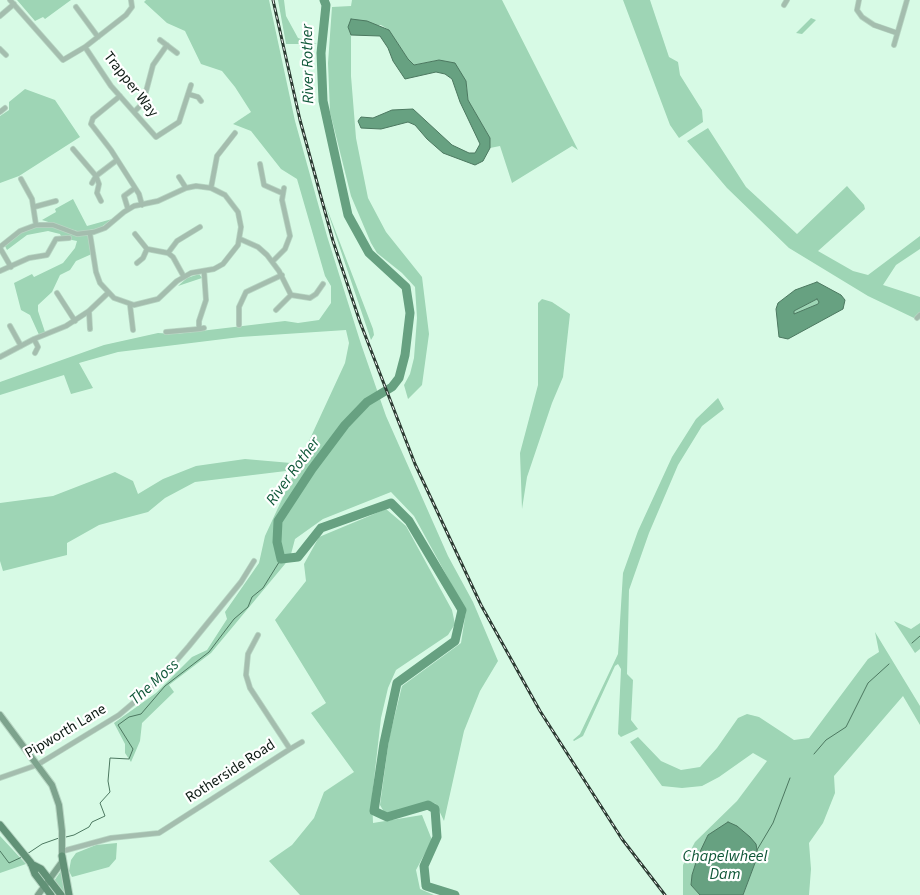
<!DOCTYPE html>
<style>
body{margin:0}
canvas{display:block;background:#d7fae5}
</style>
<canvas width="920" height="895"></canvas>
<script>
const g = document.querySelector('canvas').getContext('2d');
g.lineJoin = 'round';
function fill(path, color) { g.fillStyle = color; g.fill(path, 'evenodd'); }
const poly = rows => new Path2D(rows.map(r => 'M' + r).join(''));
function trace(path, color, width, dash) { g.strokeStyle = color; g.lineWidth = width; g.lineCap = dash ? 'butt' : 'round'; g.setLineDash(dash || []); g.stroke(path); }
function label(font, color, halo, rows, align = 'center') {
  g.font = font + ' "Source Sans 3",sans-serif'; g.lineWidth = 4.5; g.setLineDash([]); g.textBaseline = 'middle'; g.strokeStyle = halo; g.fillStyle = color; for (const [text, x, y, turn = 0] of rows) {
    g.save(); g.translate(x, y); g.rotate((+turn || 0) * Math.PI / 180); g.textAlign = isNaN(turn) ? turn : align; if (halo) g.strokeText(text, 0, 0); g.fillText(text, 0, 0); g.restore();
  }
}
const green = poly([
 [17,0,71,0,45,19,43,17,35,21],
 [146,0,269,0,295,121,327,236,361,344,386,416,448,556,473,602,498,661,480,691,464,731,444,821,436,804,429,801,390,813,384,812,380,805,389,739,402,686,461,643,466,611,414,516,391,492,323,519,295,539,290,558,211,653,169,685,174,692,142,723,140,741,131,762,125,753,125,744,114,723,156,693,192,657,207,650,227,619,225,612,259,563,265,536,345,363,349,343,346,330,240,337,118,352,79,363,93,388,71,394,64,375,0,395,0,382,104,345,158,333,175,334,285,321,298,323,319,320,331,303,331,286,325,276,297,179,281,169,251,131,233,124,251,112,235,87,222,71,201,64,185,31,167,23,144,2],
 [278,0,284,0,286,16,298,38,317,44,286,44],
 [352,0,502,0,578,150,572,146,512,183,500,146,490,148,490,138,468,100,466,81,438,60,414,65,408,59,389,30,381,25,348,27,351,35,351,76,356,138,368,198,386,232,422,277,429,334,422,385,408,399,404,385,410,374,414,358,417,318,415,287,402,273,377,253,371,243,351,196,330,112,328,63,332,7,351,6],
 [623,0,650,0,669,57,678,62,680,75,702,110,703,122,679,138,670,125],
 [811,18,816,20,802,34,796,33],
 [25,89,55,100,80,137,19,176,0,183,0,116,9,110,9,102],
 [708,128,746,187,797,234,847,186,864,205,865,209,818,251,853,271,868,275,920,236,920,249,896,265,883,285,920,297,920,312,914,318,868,296,789,248,727,188,687,141],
 [73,199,87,226,112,219,100,228,80,232,42,220,56,212,55,209],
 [324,201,373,329,374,335,371,340],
 [44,224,67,231,90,234,94,253,76,261,70,270,60,275,52,292,38,305,38,311,46,335,40,337,30,315,21,310,14,283,32,274,34,277,63,263,75,248,77,241,62,238,60,234,48,231,27,235,7,250,4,244,16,233],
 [199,274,202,278,178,286,187,278],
 [542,299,552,302,570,314,563,377,552,403,527,477,522,509,520,453,538,385,538,303],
 [817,299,819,302,818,304,794,315,794,311],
 [718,398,724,409,702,426,678,465,649,533,629,590,627,674,633,680,631,720,638,729,621,737,618,734,621,669,618,664,615,666,583,736,574,741,573,740,580,734,618,654,623,573,638,531,672,457,696,419],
 [245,459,291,463,286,471,195,482,165,498,148,512,99,525,67,543,67,555,3,571,0,561,0,503,53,496,115,472,133,481,138,494,163,479,196,466],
 [386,509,406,526,452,610,455,624,448,635,396,670,388,688,381,718,372,797,373,823,422,815,432,840,416,870,420,889,434,895,300,895,269,861,292,845,314,818,324,792,354,772,311,713,326,703,275,620,306,581,304,564,319,537],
 [894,621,911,629,920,623,920,649,915,653],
 [875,632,920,706,920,725,903,696,834,776,835,793,823,823,809,843,811,869,809,895,743,895,758,855,708,835,692,875,691,885,700,895,683,895,683,865,695,842,737,801,767,761,753,753,719,777,702,786,682,788,662,786,630,742,638,737,661,761,681,770,700,767,717,748,738,718,747,714,759,717,794,740,809,738,868,659,879,652],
 [0,836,26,864,0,873],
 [117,843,116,859,109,867,72,877,69,871,71,860,76,853,96,845],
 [63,868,67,895,54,881]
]);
const water = poly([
 [351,19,367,21,389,30,408,59,414,65,439,60,455,63,466,81,468,100,490,138,490,148,483,161,475,165,443,153,427,139,415,125,408,122,381,129,361,128,358,121,361,117,373,118,392,110,413,109,452,145,469,153,475,153,480,144,460,102,452,79,445,74,436,72,405,79,393,61,388,48,380,36,351,35,348,27,351,19],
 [817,282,841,295,845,300,843,309,788,339,779,337,776,309,778,303,795,290,817,282],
 [817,299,819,302,818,304,794,314,794,311,817,299],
 [728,822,737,826,750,837,756,844,758,855,743,895,700,895,691,885,692,875,698,856,708,835,728,822]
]);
const stream = poly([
 [912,643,920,636],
 [814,754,826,740,846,727,868,683,889,664],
 [66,837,74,835,89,827,92,822,105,816,100,803,110,792,108,781,110,758,129,759,133,749,118,725,129,717,141,714,165,686,209,652,234,619,248,607,252,597,263,588,281,559],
 [757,850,773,823,790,778],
 [0,851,9,863,22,857],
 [27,854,42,844,59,838]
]);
const river = poly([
 [324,0,326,5,321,53,323,101,348,215,369,253,406,287,410,313,405,355,399,378,392,387,367,402,345,425,312,469,278,521,277,542,281,559,298,557,321,528,391,503,409,521,462,610,455,641,397,683,384,743,374,811,387,817,428,805,435,809,437,837,424,866,426,886,455,895]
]);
const street = poly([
 [10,0,63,60,85,47,126,15,132,7,131,0],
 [859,0,857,10,862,17,874,25,897,33],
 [784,5,787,0],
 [76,7,98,37],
 [0,16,14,4],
 [160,40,177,53],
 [894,45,907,0],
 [85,47,111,86,156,137,179,122,191,85],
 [0,49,6,55],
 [188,94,198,97,201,101],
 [120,96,93,118,91,124,111,150,139,194,142,205],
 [0,112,5,108],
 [134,112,143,103,153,65,167,45],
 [73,149,96,176,99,184,97,193,101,201],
 [260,164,264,185,282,193],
 [179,177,186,188],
 [21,179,32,199,36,225],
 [92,183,96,176,117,160],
 [211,188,217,156,235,133],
 [34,207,56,201],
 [128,209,124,196,135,188],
 [135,234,147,249,168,253,173,257,184,277],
 [240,239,258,247,267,255,279,271,291,295],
 [0,247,20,231,36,225,53,225,77,234,94,232,105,228,124,212,134,206,158,201,186,188,196,186,211,188,225,195,238,212,241,227,238,245,223,264,214,269,191,273,177,281,158,299,134,305,114,298,100,283,96,272,90,234],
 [0,248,11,267],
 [168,253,177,241,200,227],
 [273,261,285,249,290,236,282,200,284,188],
 [137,263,143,258,147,249],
 [0,271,29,258,47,255,56,239,69,238],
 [57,293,75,321],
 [291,295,310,298,316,294,323,284],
 [130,305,133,330],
 [276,310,291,295],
 [89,311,90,329],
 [917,318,920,315],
 [239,325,239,307,246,292,282,275],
 [10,326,21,346],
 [204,328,199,329,199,321,206,300,204,271],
 [166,332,199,329],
 [34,339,38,347,35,353],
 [0,357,34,339,66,326,89,311,108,293],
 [290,749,302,742],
 [0,778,37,765,119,715,158,682,189,646,241,582,254,561],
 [63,851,111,838,159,833,290,749,250,688,246,675,248,654,258,635]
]);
const secondary = poly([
 [0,715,52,785,59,805,62,831,62,862,38,895]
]);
const primary = poly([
 [0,825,31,863,35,874,51,895],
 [62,856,69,895],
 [31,864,41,869,61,895]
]);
const rail = poly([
 [273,0,300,120,333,241,360,322,415,464,481,605,540,711,622,839,665,895]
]);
const streetNames = [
 ["Trapper Way",130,85,52],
 ["Pipworth Lane",66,732,-31],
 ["Rotherside Road",231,772,-33]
];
const waterNames = [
 ["River Rother",309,64,-91],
 ["River Rother",294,472,-54],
 ["The Moss",155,683,-42],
 ["Chapelwheel",725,857],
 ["Dam",725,875]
];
fill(green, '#9ed5b5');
fill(water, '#67a181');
trace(water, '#4c7860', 1);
trace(stream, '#4c7860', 1);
trace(river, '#67a181', 9);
trace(street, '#b7d6c3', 6);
trace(secondary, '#b7d6c3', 8);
trace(primary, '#b7d6c3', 9);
trace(street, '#a4bdae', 4.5);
trace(secondary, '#7da38d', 6);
trace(primary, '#619176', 7);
trace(rail, '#2c3c33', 3);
trace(rail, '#fff', 1, [4]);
label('15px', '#0d1a13', '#fff', streetNames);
label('italic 16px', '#0f5738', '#fff', waterNames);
</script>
